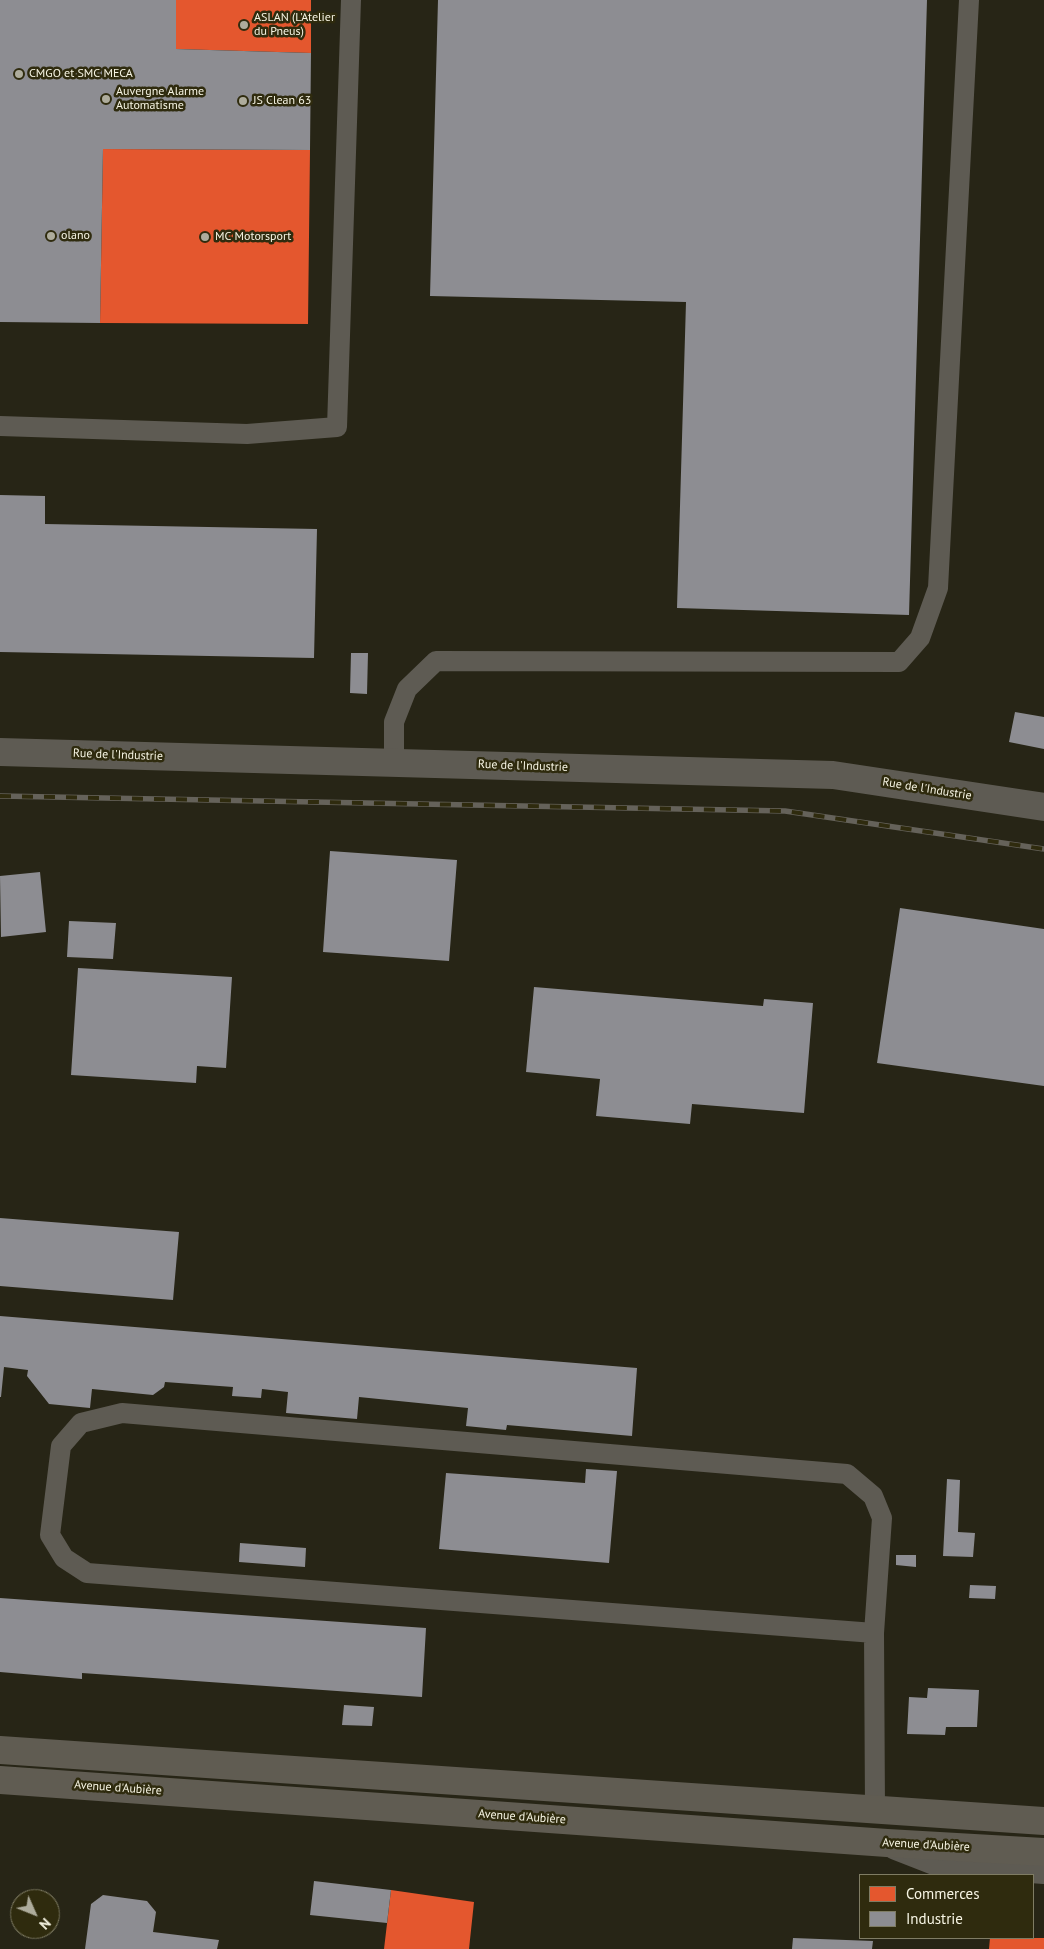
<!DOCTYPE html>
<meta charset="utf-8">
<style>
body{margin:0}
#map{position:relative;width:1044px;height:1949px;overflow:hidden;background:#272516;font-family:"PT Sans",sans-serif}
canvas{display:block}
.legend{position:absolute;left:859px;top:1874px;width:175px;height:65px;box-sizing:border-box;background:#2f2b0e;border:1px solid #7f7c64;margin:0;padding:6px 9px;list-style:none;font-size:15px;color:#f7f5e4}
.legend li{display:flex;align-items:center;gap:10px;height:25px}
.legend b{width:25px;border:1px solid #7f7c64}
.north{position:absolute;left:10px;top:1889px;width:50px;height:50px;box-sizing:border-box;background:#2f2b0e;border:1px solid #7f7c64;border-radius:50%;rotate:134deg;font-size:14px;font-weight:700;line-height:20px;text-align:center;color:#f7f5e4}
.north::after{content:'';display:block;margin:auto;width:18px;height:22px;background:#aeac9c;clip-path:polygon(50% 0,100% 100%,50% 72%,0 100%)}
</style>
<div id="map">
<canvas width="1044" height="1949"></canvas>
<ul class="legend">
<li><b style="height:14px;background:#e4572e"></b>Commerces</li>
<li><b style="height:14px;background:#8d8d92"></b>Industrie</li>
</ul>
<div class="north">N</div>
</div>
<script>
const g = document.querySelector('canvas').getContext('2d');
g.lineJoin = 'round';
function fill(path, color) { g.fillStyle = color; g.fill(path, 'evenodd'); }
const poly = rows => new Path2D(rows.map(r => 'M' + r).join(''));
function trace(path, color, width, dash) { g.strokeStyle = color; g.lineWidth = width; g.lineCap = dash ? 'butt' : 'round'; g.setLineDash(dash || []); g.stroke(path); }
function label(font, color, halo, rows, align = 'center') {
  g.font = font + ' "PT Sans",sans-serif'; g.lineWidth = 5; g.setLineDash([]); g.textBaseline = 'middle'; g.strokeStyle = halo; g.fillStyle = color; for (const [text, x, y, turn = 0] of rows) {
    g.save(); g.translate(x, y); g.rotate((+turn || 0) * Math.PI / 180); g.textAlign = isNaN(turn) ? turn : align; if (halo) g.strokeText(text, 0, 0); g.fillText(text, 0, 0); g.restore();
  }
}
const shops = poly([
 [176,0,311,0,311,53,176,49],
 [103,149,310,150,308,324,100,323],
 [391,1890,474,1902,469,1949,384,1949],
 [990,1938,1044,1938,1044,1949,989,1949]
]);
const industry = poly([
 [0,0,176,0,176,49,311,53,310,150,103,149,100,323,0,322],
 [438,0,927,0,909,615,677,608,686,302,430,296],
 [0,495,45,496,45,524,317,529,314,658,0,652],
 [351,653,368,653,367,694,350,693],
 [1015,712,1044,717,1044,749,1009,742],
 [330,851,457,860,449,961,323,952],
 [40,872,46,932,1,937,0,876],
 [900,908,1044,929,1044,1086,877,1063],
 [69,921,116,923,113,959,67,957],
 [78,968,232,977,226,1068,197,1066,196,1083,71,1075],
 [534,987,763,1006,764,999,813,1003,804,1113,692,1104,690,1124,596,1116,600,1079,526,1072],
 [0,1218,179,1232,173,1300,0,1286],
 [0,1316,637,1368,632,1436,507,1425,506,1430,466,1426,468,1408,359,1397,357,1419,286,1413,288,1392,262,1389,261,1398,232,1396,233,1387,165,1382,164,1387,153,1395,92,1389,90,1408,49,1404,27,1376,28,1370,4,1367,1,1397,0,1397],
 [586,1469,617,1471,609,1563,439,1549,446,1473,585,1483],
 [947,1479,960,1480,958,1532,975,1533,973,1557,943,1556],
 [240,1543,306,1548,305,1567,239,1562],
 [896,1555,916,1555,916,1567,896,1565],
 [970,1585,996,1586,995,1599,969,1598],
 [0,1598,426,1628,422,1697,82,1673,82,1679,0,1672],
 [928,1688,979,1690,977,1727,946,1727,945,1735,907,1734,909,1697,927,1698],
 [344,1705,374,1707,372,1726,342,1725],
 [314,1881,391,1890,387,1923,310,1915],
 [103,1895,147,1901,156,1912,153,1932,219,1940,217,1949,85,1949,91,1904],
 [793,1938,873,1941,872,1949,792,1949]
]);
const service = poly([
 [0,426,247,434,337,427,351,0],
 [394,763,394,722,407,689,436,661,899,662,920,638,938,588,969,0],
 [874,1633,882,1518,873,1496,847,1474,122,1413,81,1423,61,1446,50,1535,64,1558,87,1573,874,1633,875,1810]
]);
const minor = poly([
 [0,752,833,775,1044,807],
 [896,1846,937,1862,1044,1870]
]);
const secondary = poly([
 [0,1750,1044,1821],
 [0,1780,887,1843,1044,1852]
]);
const rail = poly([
 [0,796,785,811,1044,849]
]);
const markers = [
 [244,25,5,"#aeac9c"],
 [19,74,5,"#aeac9c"],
 [106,99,5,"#aeac9c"],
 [243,101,5,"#aeac9c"],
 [51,236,5,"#aeac9c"],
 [205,237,5,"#aeac9c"]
];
const poiNames = [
 ["ASLAN (L'Atelier",254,18],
 ["du Pneus)",254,32],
 ["CMGO et SMC MECA",29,74],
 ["Auvergne Alarme",116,92],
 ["Automatisme",116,106],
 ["JS Clean 63",253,101],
 ["olano",61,236],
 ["MC Motorsport",215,237]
];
const streetNames = [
 ["Rue de l'Industrie",118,755,2],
 ["Rue de l'Industrie",523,766,2],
 ["Rue de l'Industrie",927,789,9],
 ["Avenue d'Aubière",118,1788,4],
 ["Avenue d'Aubière",522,1817,4],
 ["Avenue d'Aubière",926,1845,3]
];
fill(shops, '#e4572e');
fill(industry, '#8d8d92');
trace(service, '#5e5b53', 20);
trace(minor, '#5e5b53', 28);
trace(secondary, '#605c52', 28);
trace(rail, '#65625a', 5.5);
trace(rail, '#2f2b0e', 4, [11]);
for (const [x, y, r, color] of markers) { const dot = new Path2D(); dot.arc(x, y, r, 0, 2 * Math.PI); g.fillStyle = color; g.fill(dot); trace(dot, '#2f2b0e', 2); }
label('12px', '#f7f5e4', '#2f2b0e', poiNames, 'left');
label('12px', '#f7f5e4', '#2f2b0e', streetNames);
</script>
